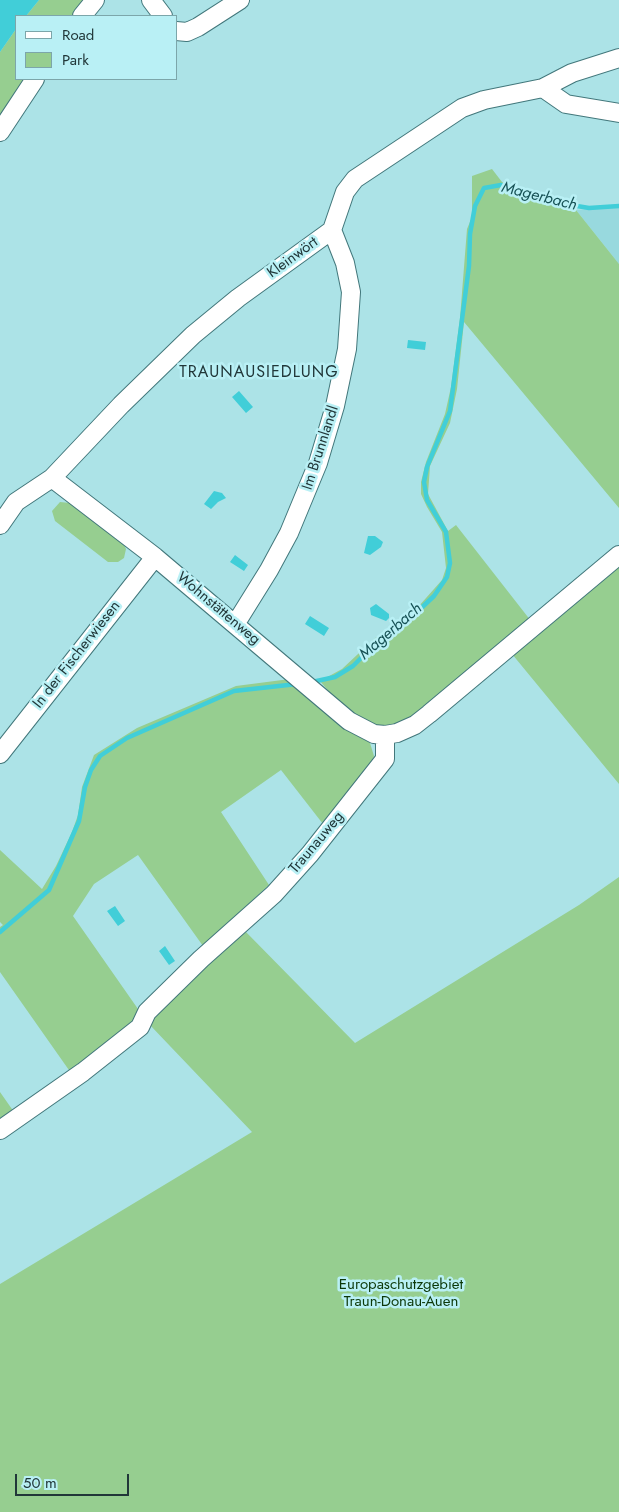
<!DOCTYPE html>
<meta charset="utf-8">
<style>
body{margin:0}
#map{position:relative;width:619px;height:1512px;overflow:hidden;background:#ace3e7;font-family:Jost,sans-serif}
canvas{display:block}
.legend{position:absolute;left:15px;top:15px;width:162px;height:65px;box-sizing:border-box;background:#b9f0f5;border:1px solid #7ca6aa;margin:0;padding:6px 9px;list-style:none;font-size:15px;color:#213739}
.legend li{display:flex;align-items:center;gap:10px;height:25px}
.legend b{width:25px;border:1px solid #7ca6aa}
.scale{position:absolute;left:15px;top:1474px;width:114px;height:22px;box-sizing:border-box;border:2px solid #213739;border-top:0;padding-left:6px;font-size:15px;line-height:18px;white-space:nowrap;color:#213739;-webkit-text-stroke:4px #b9f0f5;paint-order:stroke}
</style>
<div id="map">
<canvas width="619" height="1512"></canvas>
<ul class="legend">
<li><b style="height:6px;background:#fff"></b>Road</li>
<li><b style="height:14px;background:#96ce90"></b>Park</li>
</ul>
<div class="scale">50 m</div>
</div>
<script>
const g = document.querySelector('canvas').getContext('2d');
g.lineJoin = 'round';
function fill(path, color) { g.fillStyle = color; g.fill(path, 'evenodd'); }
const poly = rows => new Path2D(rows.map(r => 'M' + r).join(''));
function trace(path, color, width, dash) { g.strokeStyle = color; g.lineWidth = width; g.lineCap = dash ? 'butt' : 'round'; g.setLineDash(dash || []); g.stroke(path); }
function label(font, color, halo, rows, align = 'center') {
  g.font = font + ' Jost,sans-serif'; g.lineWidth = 5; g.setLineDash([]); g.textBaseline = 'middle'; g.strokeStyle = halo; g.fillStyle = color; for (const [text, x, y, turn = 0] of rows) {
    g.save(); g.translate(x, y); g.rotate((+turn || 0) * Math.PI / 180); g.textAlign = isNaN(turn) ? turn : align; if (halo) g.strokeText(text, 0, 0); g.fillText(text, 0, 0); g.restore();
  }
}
const built = poly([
 [619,207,619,264,576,210]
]);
const green = poly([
 [39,0,91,0,77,16,26,16],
 [16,29,16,79,25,79,0,118,0,52],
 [492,169,502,182,520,192,576,210,619,264,619,508,464,322,457,389,450,423,430,466,428,494,448,531,456,525,531,621,413,717,400,724,375,726,345,711,320,681,342,669,374,639,418,607,442,580,446,568,442,532,427,507,421,494,421,482,426,462,445,414,451,387,460,318,467,229,472,217,472,176],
 [60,502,70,503,123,542,126,549,124,558,118,562,108,562,55,521,52,511],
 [619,565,619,784,512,654],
 [290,679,370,743,374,756,373,761,323,824,281,770,221,812,269,885,203,946,138,855,94,884,73,916,138,1009,138,1021,71,1073,0,972,0,927,3,925,0,922,0,850,42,889,56,866,72,832,78,815,82,787,94,755,137,728,236,686],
 [619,877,619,1512,0,1512,0,1284,252,1132,149,1024,151,1021,202,968,246,932,355,1043,579,905],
 [0,1092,14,1112,0,1123]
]);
const water = poly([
 [0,0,39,0,26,16,16,16,16,29,0,52],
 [408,340,426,342,425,350,407,348],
 [239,391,253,407,246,413,232,397],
 [214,491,222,493,226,498,218,502,211,509,204,504],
 [368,536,375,536,383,542,381,547,370,555,364,553],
 [235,555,248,565,244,571,230,562],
 [376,604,389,614,389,618,386,621,371,615,370,608],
 [310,616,329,628,324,636,305,624],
 [115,906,125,921,118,926,107,911],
 [165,946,175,961,169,965,159,951]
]);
const stream = poly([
 [312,682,335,677,353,666,378,641,416,613,434,596,447,577,450,563,446,532,427,500,424,482,427,467,450,411,469,266,470,234,475,206,484,188,501,185,565,204,589,208,619,206],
 [0,932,49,890,79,821,85,787,91,770,100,756,127,738,234,691,297,684]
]);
const minor = poly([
 [151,0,163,16],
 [82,16,95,0],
 [176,31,187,32,198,27,240,0],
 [543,88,566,104,619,113],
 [0,132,35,79],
 [52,478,155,557,349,721,374,734,385,735],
 [0,525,16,502,52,478,121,405,193,335,238,298,332,230,345,192,355,179,462,108,484,100,543,88,572,73,619,58],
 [236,623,269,570,289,533,318,463,335,406,347,349,351,292,345,263,332,230],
 [0,754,155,557],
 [0,1130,83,1072,140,1027,147,1012,201,959,274,894,310,854,385,759,385,735,397,733,415,725,429,714,619,555]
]);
const streetNames = [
 ["Kleinwört",293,258,-36],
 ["Im Brunnlandl",321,448,-72],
 ["Wohnstättenweg",218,609,40],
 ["In der Fischerwiesen",77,655,-52],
 ["Traunauweg",317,843,-50]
];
const parkNames = [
 ["Europaschutzgebiet",401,1285],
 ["Traun-Donau-Auen",401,1302]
];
const waterNames = [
 ["Magerbach",539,197,14],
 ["Magerbach",391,632,-41]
];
const neighbourhoodNames = [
 ["TRAUNAUSIEDLUNG",259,373]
];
fill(built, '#98d9de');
fill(green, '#96ce90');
fill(water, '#41ced8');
trace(stream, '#41ced8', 4.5);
trace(minor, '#42777b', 20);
trace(minor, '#fff', 18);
label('15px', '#213739', '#b9f0f5', streetNames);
label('15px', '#0c3808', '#b9f0f5', parkNames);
label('italic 16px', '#175256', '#b9f0f5', waterNames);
g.letterSpacing = '1px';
label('16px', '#213739', '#b9f0f5', neighbourhoodNames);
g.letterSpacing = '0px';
</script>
